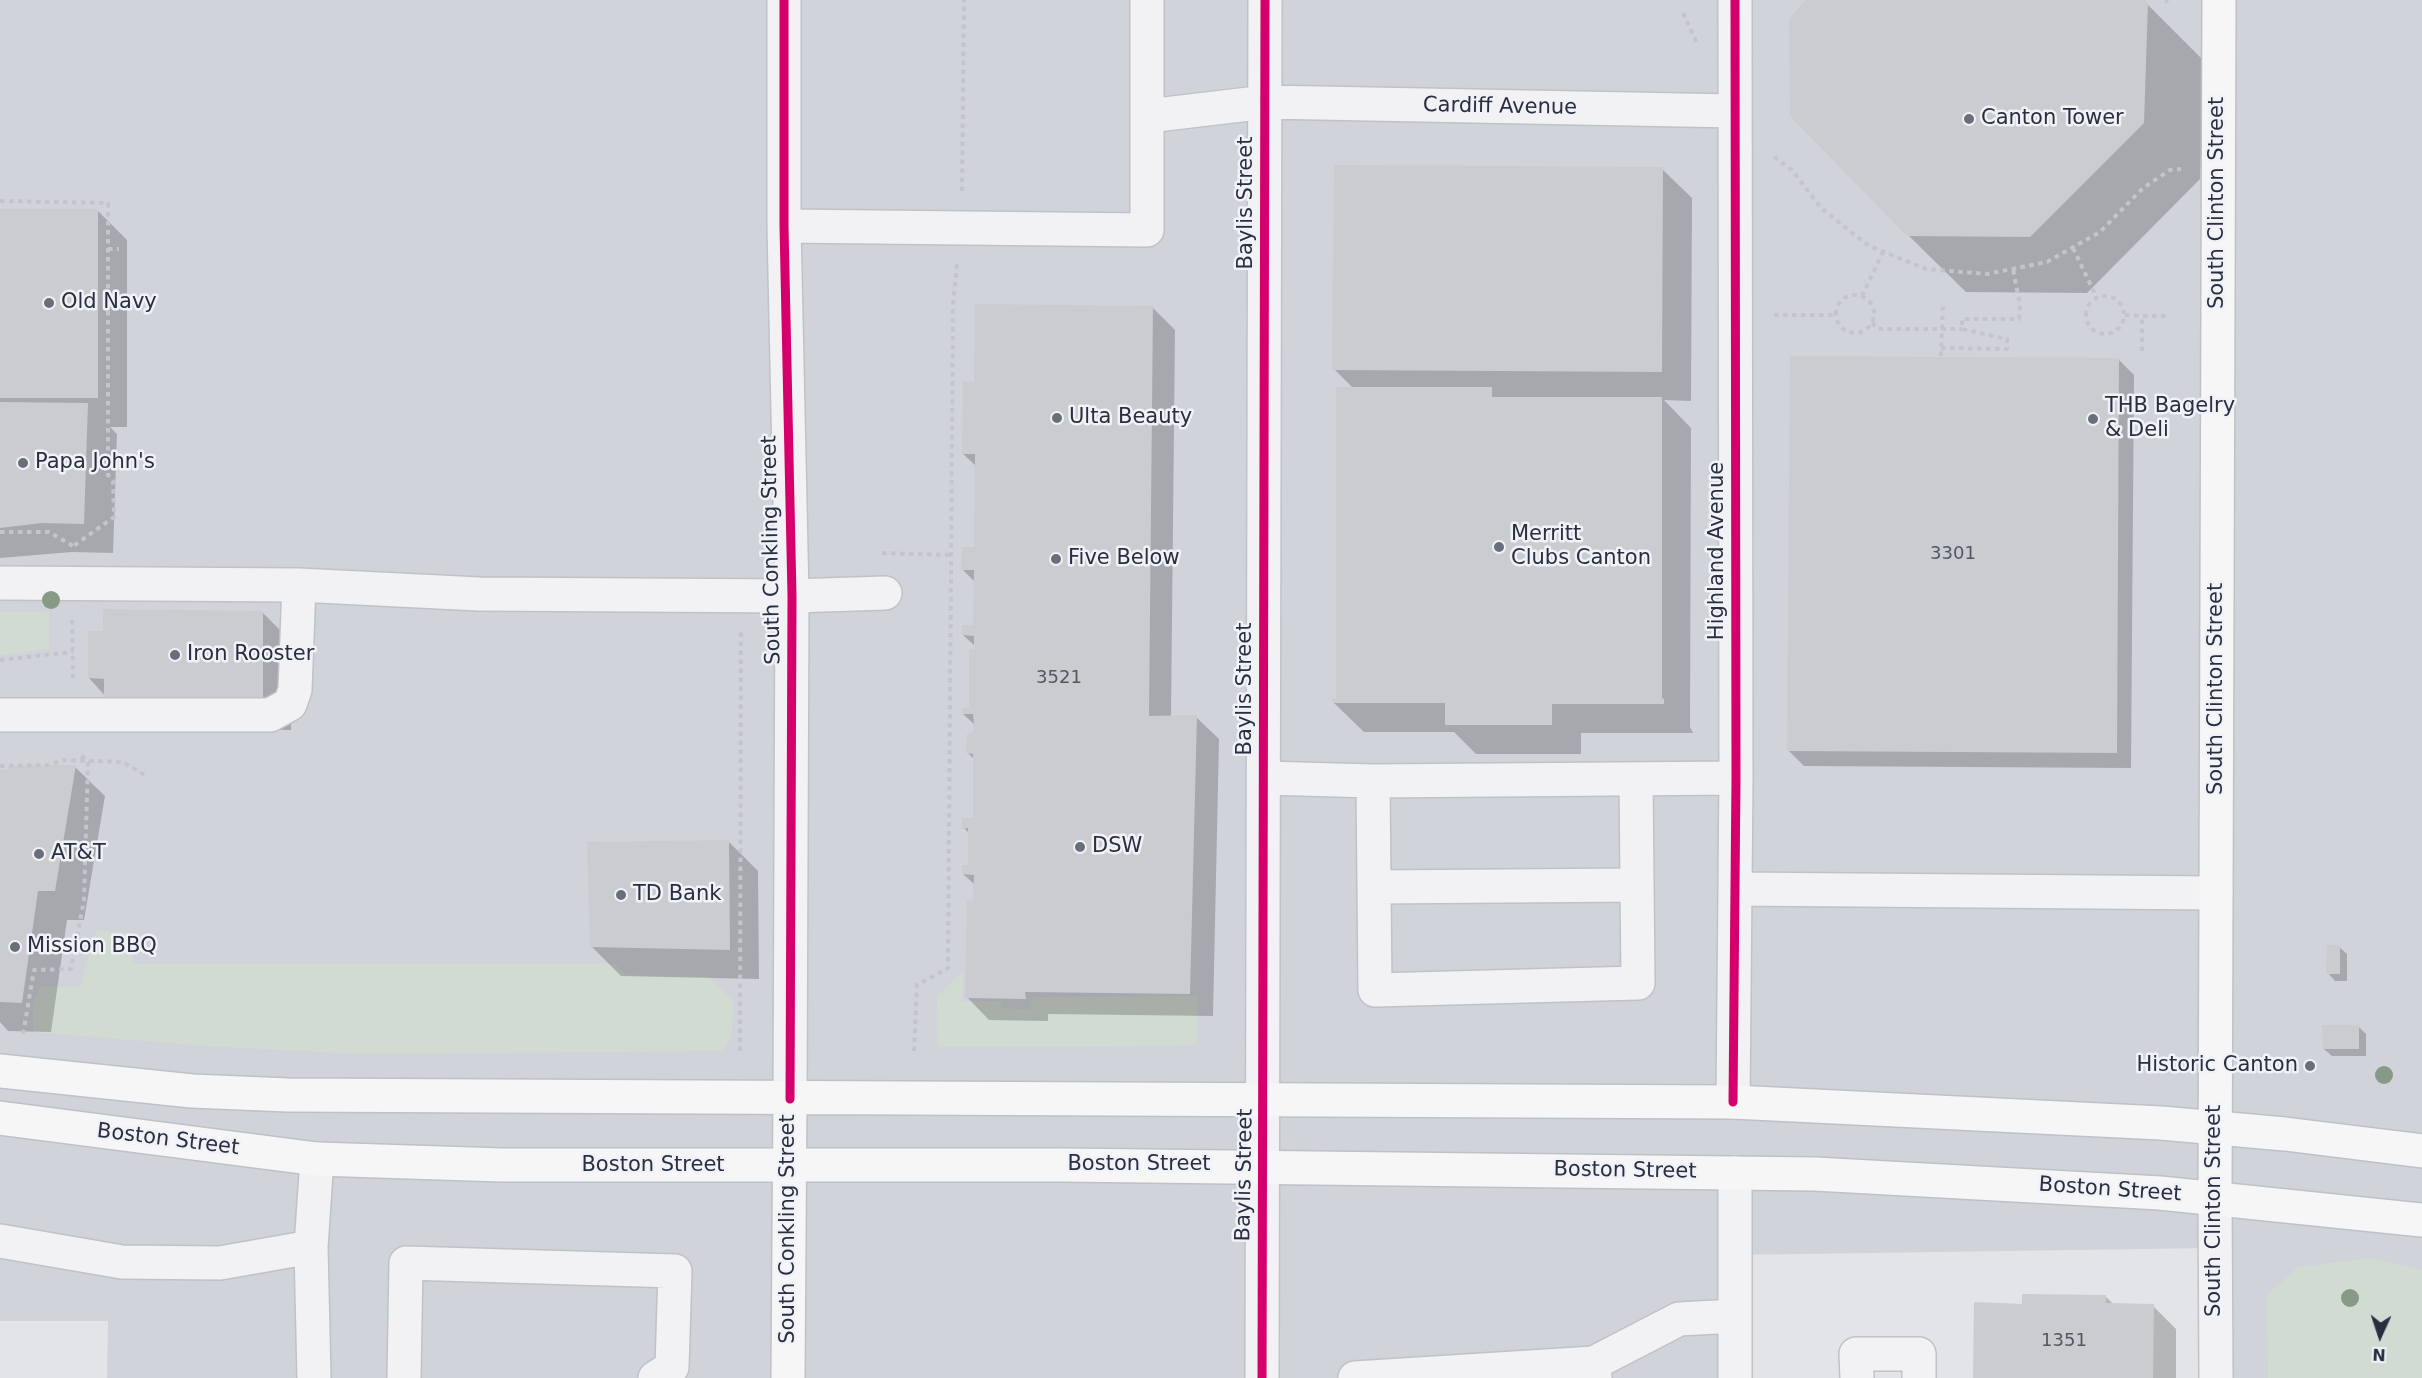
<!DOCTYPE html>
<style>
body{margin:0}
#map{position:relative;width:2422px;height:1378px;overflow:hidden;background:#e2e4e7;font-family:"DejaVu Sans",sans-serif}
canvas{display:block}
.north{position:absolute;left:2350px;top:1306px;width:60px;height:60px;-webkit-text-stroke:4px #f0f2f7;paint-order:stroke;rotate:183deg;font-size:16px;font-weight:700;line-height:24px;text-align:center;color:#282f41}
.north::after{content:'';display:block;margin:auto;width:21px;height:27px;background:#282f41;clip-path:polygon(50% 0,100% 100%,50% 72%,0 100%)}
</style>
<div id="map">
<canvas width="2422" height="1378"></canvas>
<div class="north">N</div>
</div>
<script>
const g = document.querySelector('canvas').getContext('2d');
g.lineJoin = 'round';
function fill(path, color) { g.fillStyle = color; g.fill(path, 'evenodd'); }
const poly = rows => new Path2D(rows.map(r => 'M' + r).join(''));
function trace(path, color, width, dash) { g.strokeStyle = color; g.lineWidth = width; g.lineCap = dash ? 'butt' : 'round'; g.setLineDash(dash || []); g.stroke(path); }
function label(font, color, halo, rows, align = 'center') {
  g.font = font + ' "DejaVu Sans",sans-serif'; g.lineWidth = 5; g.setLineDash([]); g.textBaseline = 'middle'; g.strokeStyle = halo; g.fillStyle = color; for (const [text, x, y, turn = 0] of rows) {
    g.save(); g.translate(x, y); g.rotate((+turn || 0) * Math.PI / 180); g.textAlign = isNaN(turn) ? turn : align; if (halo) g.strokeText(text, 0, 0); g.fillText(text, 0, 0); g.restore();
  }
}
const built = poly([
 [0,0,2422,0,2422,1378,2211,1378,2211,1248,1732,1255,1731,1378,107,1378,108,1321,0,1321]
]);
const green = poly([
 [0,612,49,612,49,649,0,655],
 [96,931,130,933,133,964,615,964,626,975,709,977,734,1001,731,1038,722,1051,361,1054,205,1046,33,1032,33,1004,40,987,80,987],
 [963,971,962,1002,1001,1001,1001,1008,1030,1010,1032,997,1198,996,1198,1039,1194,1045,1180,1046,938,1047,937,996],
 [2370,1258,2422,1270,2422,1378,2268,1378,2267,1295,2298,1267]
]);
const shadow = poly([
 [1808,0,2143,0,2204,61,2200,179,2087,293,1966,292,1908,235],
 [1662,169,1692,198,1691,401,1664,400,1691,428,1690,727,1693,733,1581,733,1581,754,1476,754,1454,732,1364,732,1334,703,1337,700,1353,388,1334,369],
 [0,211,98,211,127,240,127,427,110,427,117,434,113,553,72,552,0,558],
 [1152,307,1175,330,1171,717,1196,717,1219,739,1213,1016,1048,1014,1048,1021,989,1020,967,997,975,885,963,874,969,866,970,834,964,828,974,819,975,760,968,753,975,733,975,725,963,714,970,710,976,647,963,635,974,626,975,582,963,570,976,549,976,466,963,454,976,383],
 [2118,359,2134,375,2131,768,1804,766,1789,751],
 [263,613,292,642,291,730,135,729,89,678,104,632],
 [75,767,105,796,84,920,67,920,51,1032,8,1031,0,1022,0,771],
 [728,841,758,871,759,979,621,976,592,947],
 [2339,947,2347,954,2347,981,2335,981,2328,973],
 [2358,1026,2366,1034,2366,1056,2332,1056,2324,1049],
 [2106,1297,2114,1305,2153,1306,2176,1329,2176,1378,1975,1378,2024,1306]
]);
const building = poly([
 [1806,0,2145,0,2148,3,2144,123,2030,237,1907,236,1790,116,1789,19],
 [1334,165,1663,167,1662,372,1332,370],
 [0,209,98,209,98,398,0,398],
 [975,304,1153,306,1149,716,1197,715,1190,994,1025,992,1026,999,965,998,967,900,973,901,974,875,962,874,962,865,968,865,968,828,962,829,962,818,973,818,973,754,966,753,967,734,973,732,974,724,973,714,962,714,962,708,969,708,969,649,974,649,974,636,962,635,962,625,973,625,974,570,961,570,962,547,974,547,975,454,962,454,963,381,974,382],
 [1790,356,2119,358,2117,753,1787,751],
 [1336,387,1492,387,1492,397,1662,397,1662,699,1664,698,1664,704,1552,704,1552,725,1445,725,1445,703,1333,703,1333,698,1336,698],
 [0,402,88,403,84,524,42,523,0,528],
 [103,609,263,611,263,701,104,700,104,679,88,678,88,631,103,631],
 [59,765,76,765,55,891,38,891,22,1003,0,1002,0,770,7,770,9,766],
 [729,840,730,950,590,947,587,842],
 [2327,945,2340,945,2340,974,2326,974],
 [2322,1025,2359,1025,2359,1049,2323,1049],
 [2022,1294,2106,1295,2106,1303,2154,1304,2153,1378,1973,1378,1974,1302,2022,1304]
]);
const path = poly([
 [2166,0,2167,3],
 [1683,13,1697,43],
 [1774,157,1792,170,1821,208,1869,246,1926,269,1987,274,2047,262,2100,232,2143,188,2170,170,2181,169],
 [962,191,964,0],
 [0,201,108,203,108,475,113,481,114,517,72,547],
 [2073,248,2097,298],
 [108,249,119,249],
 '1836 314a19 19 0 1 1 38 0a19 19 0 1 1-38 0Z',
 '2086 315a19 19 0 1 1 38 0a19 19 0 1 1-38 0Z',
 [1862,296,1883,252],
 [1774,315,1836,315],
 [2125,315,2142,316],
 [1872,323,1878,329,1962,329],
 [1941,348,2007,349,2007,339,1962,329,1962,319,2019,319,2020,305,2013,269],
 [2142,351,2142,316,2170,316],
 [1941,356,1943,304],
 [0,532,49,532,73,546],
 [882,553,951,555],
 [72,620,73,678],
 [0,660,73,652],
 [0,766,48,765,64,760,123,762,148,777],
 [23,1034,34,970,71,969,84,900,88,762,78,752],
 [740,1051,741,631],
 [914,1051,917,985,948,968,953,304,957,264]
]);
const minor = poly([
 [784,0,784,226,792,596,790,1099],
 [1148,116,1266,102,1735,111],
 [784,226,1147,230,1147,0],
 [0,583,299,585,479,594,792,596,885,593],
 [0,715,270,715,290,704,295,690,299,585],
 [1264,778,1373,781,1736,778],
 [1373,781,1375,990,1638,983,1636,779],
 [1374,887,1637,885],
 [1735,889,2216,893],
 [1733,1102,1736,778,1735,0],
 [2215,1197,2216,1378],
 [0,1241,122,1262,220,1263,311,1247,314,1378],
 [311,1247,317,1159],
 [1594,1363,1679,1319,1735,1316],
 [404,1378,406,1263,675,1271,672,1367,655,1378],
 [1262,1378,1265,0],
 [1355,1378,1594,1363,1595,1378],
 [1735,1378,1735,1173],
 [1857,1378,1856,1354,1919,1354,1919,1378]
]);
const major = poly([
 [0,1071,192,1091,288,1095,1733,1102,2161,1123,2285,1134,2422,1151],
 [0,1118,317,1159,502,1165,1063,1165,1815,1174,2160,1193,2422,1220],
 [2215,1197,2219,0],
 [788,1378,790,1099]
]);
const cycleway = poly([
 [784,0,784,226,792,596,790,1099],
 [1733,1102,1736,778,1735,0],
 [1262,1378,1265,0]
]);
const trees = [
 [51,600],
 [2384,1075],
 [2350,1298]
];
const markers = [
 [1969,119,6,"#696e7b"],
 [49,303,6,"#696e7b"],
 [1057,418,6,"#696e7b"],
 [2093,419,6,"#696e7b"],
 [23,463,6,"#696e7b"],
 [1499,547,6,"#696e7b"],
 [1056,559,6,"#696e7b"],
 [175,655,6,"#696e7b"],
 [1080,847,6,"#696e7b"],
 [39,854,6,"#696e7b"],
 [621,895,6,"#696e7b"],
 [15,947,6,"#696e7b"],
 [2310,1066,6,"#696e7b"]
];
const numberNames = [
 ["3301",1953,554],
 ["3521",1059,678],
 ["1351",2064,1341]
];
const streetNames = [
 ["Cardiff Avenue",1500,107,1],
 ["Baylis Street",1247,203,-90],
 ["South Clinton Street",2218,203,-90],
 ["South Conkling Street",772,550,-91],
 ["Highland Avenue",1718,551,-90],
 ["Baylis Street",1246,689,-90],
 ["South Clinton Street",2217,689,-90],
 ["Boston Street",168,1140,7],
 ["Boston Street",1139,1165],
 ["Boston Street",653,1166],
 ["Boston Street",1625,1171,1],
 ["Baylis Street",1245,1175,-89],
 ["Boston Street",2110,1190,4],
 ["South Clinton Street",2215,1211,-90],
 ["South Conkling Street",789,1229,-90]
];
const poiNames = [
 ["Canton Tower",1981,119],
 ["Old Navy",61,303],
 ["THB Bagelry",2105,407],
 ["& Deli",2105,431],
 ["Ulta Beauty",1069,418],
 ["Papa John's",35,463],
 ["Merritt",1511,535],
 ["Clubs Canton",1511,559],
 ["Five Below",1068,559],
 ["Iron Rooster",187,655],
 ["DSW",1092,847],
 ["AT&T",51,854],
 ["TD Bank",633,895],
 ["Mission BBQ",27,947],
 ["Historic Canton",2298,1066,"right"]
];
fill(built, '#d0d3da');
fill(green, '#d2dbd2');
fill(shadow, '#0003');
fill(building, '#cacccf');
trace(minor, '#c0c2c5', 36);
trace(major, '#bec1c5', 36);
trace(path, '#c4c5cb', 4, [4.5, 4.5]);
trace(minor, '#f2f2f4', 33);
trace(major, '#f6f6f7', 33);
trace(cycleway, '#d6006c', 9);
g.fillStyle = '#869a85';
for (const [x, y] of trees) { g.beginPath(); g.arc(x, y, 9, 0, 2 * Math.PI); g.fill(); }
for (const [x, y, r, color] of markers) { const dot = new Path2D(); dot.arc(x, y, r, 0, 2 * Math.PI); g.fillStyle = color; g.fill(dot); trace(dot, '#f0f2f7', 2); }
label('18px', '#515765', null, numberNames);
label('21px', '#282f41', '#f0f2f7', streetNames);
label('21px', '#282f41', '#f0f2f7', poiNames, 'left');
</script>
